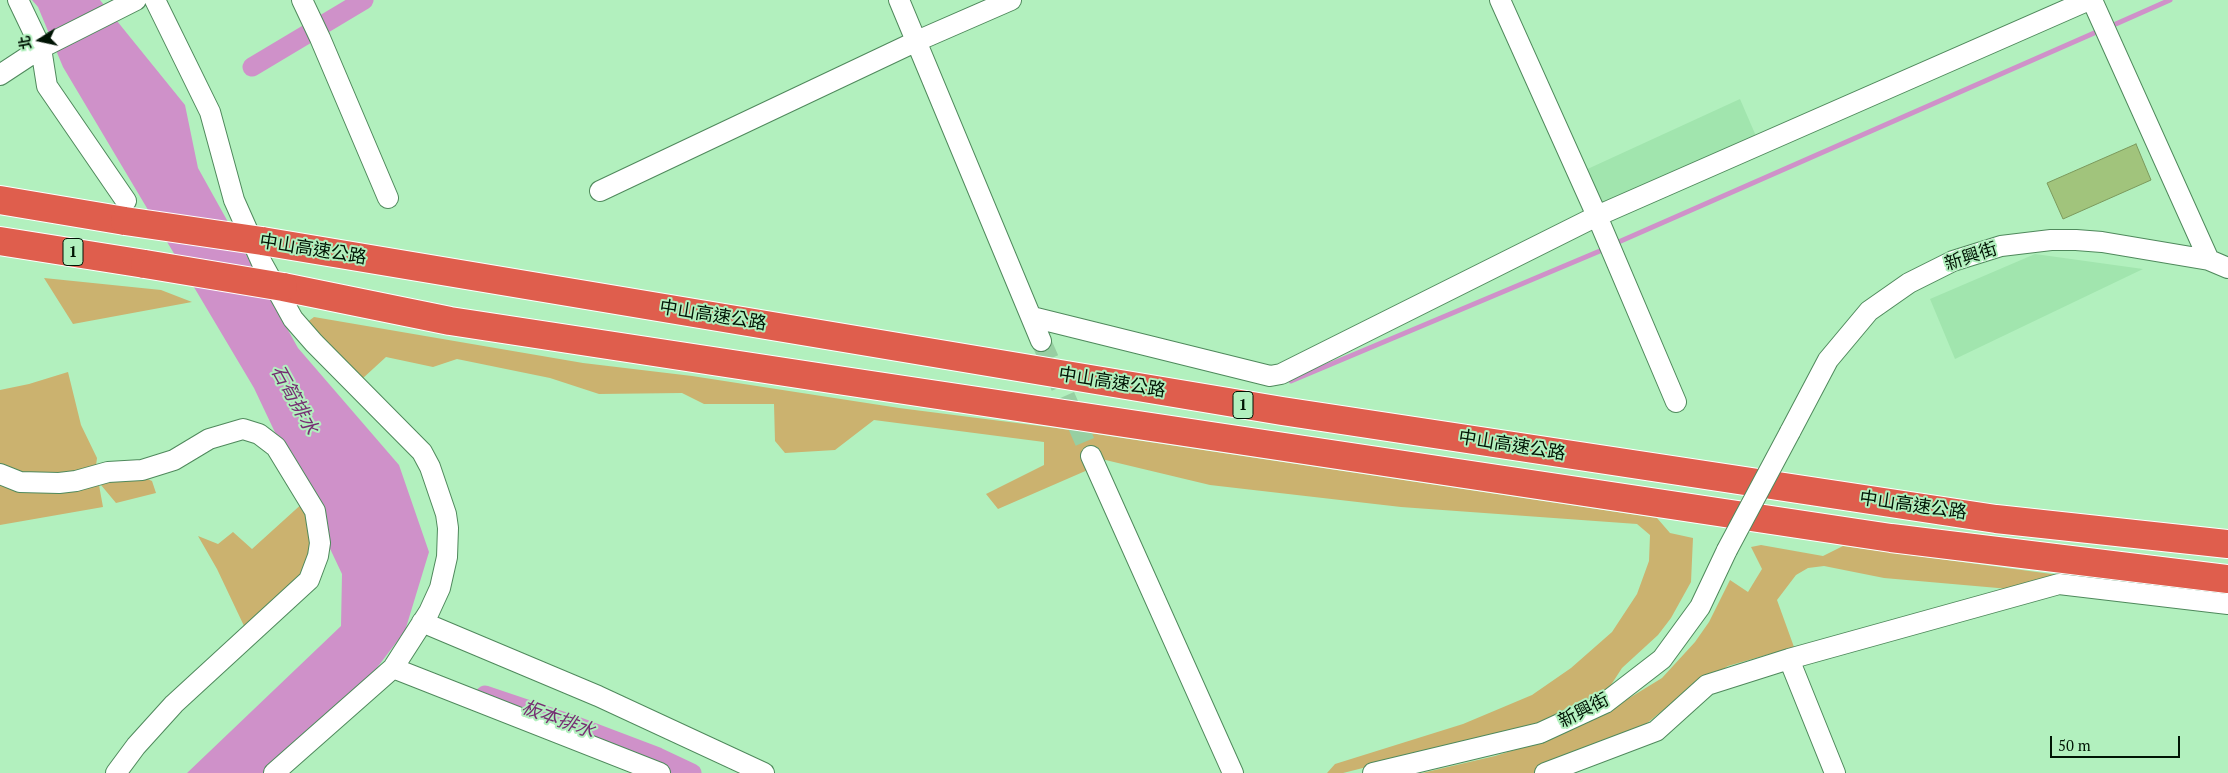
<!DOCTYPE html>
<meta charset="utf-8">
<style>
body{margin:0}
#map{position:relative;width:2228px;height:773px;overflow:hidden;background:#b2f0be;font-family:"PT Serif","Noto Sans TC",serif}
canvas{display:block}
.north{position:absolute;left:15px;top:15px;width:50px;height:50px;-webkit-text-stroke:4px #b2f0be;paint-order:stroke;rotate:260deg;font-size:14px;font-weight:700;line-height:20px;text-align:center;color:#001404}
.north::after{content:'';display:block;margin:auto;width:18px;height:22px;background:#001404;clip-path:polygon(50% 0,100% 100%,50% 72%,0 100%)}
.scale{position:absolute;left:2050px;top:736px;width:130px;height:22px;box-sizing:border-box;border:2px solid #001404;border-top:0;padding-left:6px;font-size:15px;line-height:18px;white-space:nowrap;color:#001404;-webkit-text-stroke:4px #b2f0be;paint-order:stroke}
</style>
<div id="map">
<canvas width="2228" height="773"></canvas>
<div class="north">北</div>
<div class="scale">50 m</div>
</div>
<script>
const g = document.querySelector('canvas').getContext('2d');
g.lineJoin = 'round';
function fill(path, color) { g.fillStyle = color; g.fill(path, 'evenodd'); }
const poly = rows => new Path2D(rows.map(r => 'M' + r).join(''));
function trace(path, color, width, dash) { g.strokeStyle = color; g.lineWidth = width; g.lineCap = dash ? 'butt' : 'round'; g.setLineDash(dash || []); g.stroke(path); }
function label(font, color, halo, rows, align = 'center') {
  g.font = font + ' "PT Serif","Noto Sans TC",serif'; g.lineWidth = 4; g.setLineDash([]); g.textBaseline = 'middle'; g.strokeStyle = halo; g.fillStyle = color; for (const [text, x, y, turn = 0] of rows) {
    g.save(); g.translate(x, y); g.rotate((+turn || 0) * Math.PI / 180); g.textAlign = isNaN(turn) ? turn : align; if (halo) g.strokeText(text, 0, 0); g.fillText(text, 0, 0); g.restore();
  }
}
const built = poly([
 [1740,99,1759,143,1600,214,1581,172],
 [2035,254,2143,269,1955,359,1930,299]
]);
const green = poly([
 [44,278,161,290,192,302,73,324],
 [314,317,583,363,692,376,899,408,1056,428,1657,518,1670,533,1693,538,1691,582,1671,618,1658,635,1622,668,1609,688,1587,701,1542,722,1518,729,1343,773,1327,773,1335,764,1463,724,1532,695,1571,668,1612,632,1637,594,1649,561,1650,535,1637,524,1401,507,1210,485,1093,457,1090,469,998,509,986,494,1044,465,1044,442,874,420,835,450,785,453,775,441,774,404,704,404,682,393,599,394,550,378,457,359,433,367,386,357,362,379,306,323],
 [68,372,81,425,97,458,96,466,91,471,24,477,0,465,0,390,29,384],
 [134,473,152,481,156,493,116,503,101,485],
 [0,480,27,492,54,493,99,485,103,507,0,525],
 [305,501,314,537,305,575,245,628,217,569,198,536,218,544,233,532,252,549],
 [1761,545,1823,556,1843,546,2059,575,2055,593,1884,578,1824,566,1808,568,1796,575,1777,600,1794,647,1728,666,1678,698,1646,724,1548,773,1422,773,1495,756,1549,739,1600,716,1662,678,1695,642,1709,622,1730,580,1748,592,1762,569,1751,547]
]);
const water = poly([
 [32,0,100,0,185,105,198,168,298,348,399,465,429,552,405,631,376,669,270,773,187,773,341,626,342,574,254,388,63,67,38,7]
]);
const stream = poly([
 [2109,27,2170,0],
 [1614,244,2101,30],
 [1291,381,1607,248]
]);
const canal = poly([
 [252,67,364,0],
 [485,695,571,724,658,757,692,773]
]);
const building = poly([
 [2136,144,2151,180,2063,219,2047,183,2136,144]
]);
const minorTunnel = poly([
 [1041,341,1091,456]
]);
const minor = poly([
 [18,0,41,48,47,86,126,201],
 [155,0,210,112,234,200,262,263,293,319,314,343,422,452,430,467,446,514,448,528,447,557,440,588,429,612,393,668,274,773],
 [302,0,320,38,388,198],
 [899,0,1041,341],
 [1500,0,1597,216,1676,402],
 [2092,0,2209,260],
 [0,75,41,48,136,0],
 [600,191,917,41,1011,0],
 [1032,317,1270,376,1281,374,1597,216,2089,0],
 [1790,432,1828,360,1869,311,1909,283,1953,261,2001,246,2051,240,2076,240,2102,242,2209,260,2228,268],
 [1091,456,1233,773],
 [0,474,20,482,59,483,76,481,108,472,142,470,174,460,209,439,243,429,259,434,276,447,315,511,320,543,318,556,309,580,174,704,136,746,116,773],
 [422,622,598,696,764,773],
 [1789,659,1835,773],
 [393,668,660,773],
 [1373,773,1540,733,1605,703,1662,659,1700,607,1727,550],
 [1545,773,1656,731,1707,685,1789,659,2059,584,2228,604]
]);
const highway = poly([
 [0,200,125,221],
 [0,241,145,264],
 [262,241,1282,411,1996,519,2228,544],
 [283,287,450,321,831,379,1891,538,2228,579]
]);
const minorBridge = poly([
 [1727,550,1790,432]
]);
const highwayBridge = poly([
 [125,221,262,241],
 [145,264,283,287]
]);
const shields = [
 [73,252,20],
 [1243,405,20]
];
const shieldNames = [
 ["1",73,252],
 ["1",1243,405]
];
const streetNames = [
 ["中山高速公路",313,250,9],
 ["新興街",1971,257,-18],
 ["中山高速公路",713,316,9],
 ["中山高速公路",1112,383,9],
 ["中山高速公路",1512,446,9],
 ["中山高速公路",1913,506,8],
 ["新興街",1584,711,-27]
];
const waterNames = [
 ["石筍排水",294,400,61],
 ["板本排水",558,720,20]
];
fill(built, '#a1e5ae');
fill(green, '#cbb26f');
fill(water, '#cf91c9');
trace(stream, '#cf91c9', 5);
trace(canal, '#cf91c9', 19);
fill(building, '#a1c47c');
trace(building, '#7b995c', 1);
trace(minorTunnel, '#97cfa2', 20, [20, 10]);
trace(minor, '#4f895c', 22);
trace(highway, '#fff', 30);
trace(minor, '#fff', 20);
trace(highway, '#df5e4d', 28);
trace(minorBridge, '#4f895c', 22, []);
trace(highwayBridge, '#fff', 30, []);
trace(minorBridge, '#fff', 20);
trace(highwayBridge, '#df5e4d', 28);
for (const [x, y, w] of shields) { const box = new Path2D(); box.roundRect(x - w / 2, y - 13.5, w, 27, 4); g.fillStyle = '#b2f0be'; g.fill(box); trace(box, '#001404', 1); }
label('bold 16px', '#001404', null, shieldNames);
label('18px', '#001404', '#b2f0be', streetNames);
label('italic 19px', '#762d72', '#b2f0be', waterNames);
</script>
